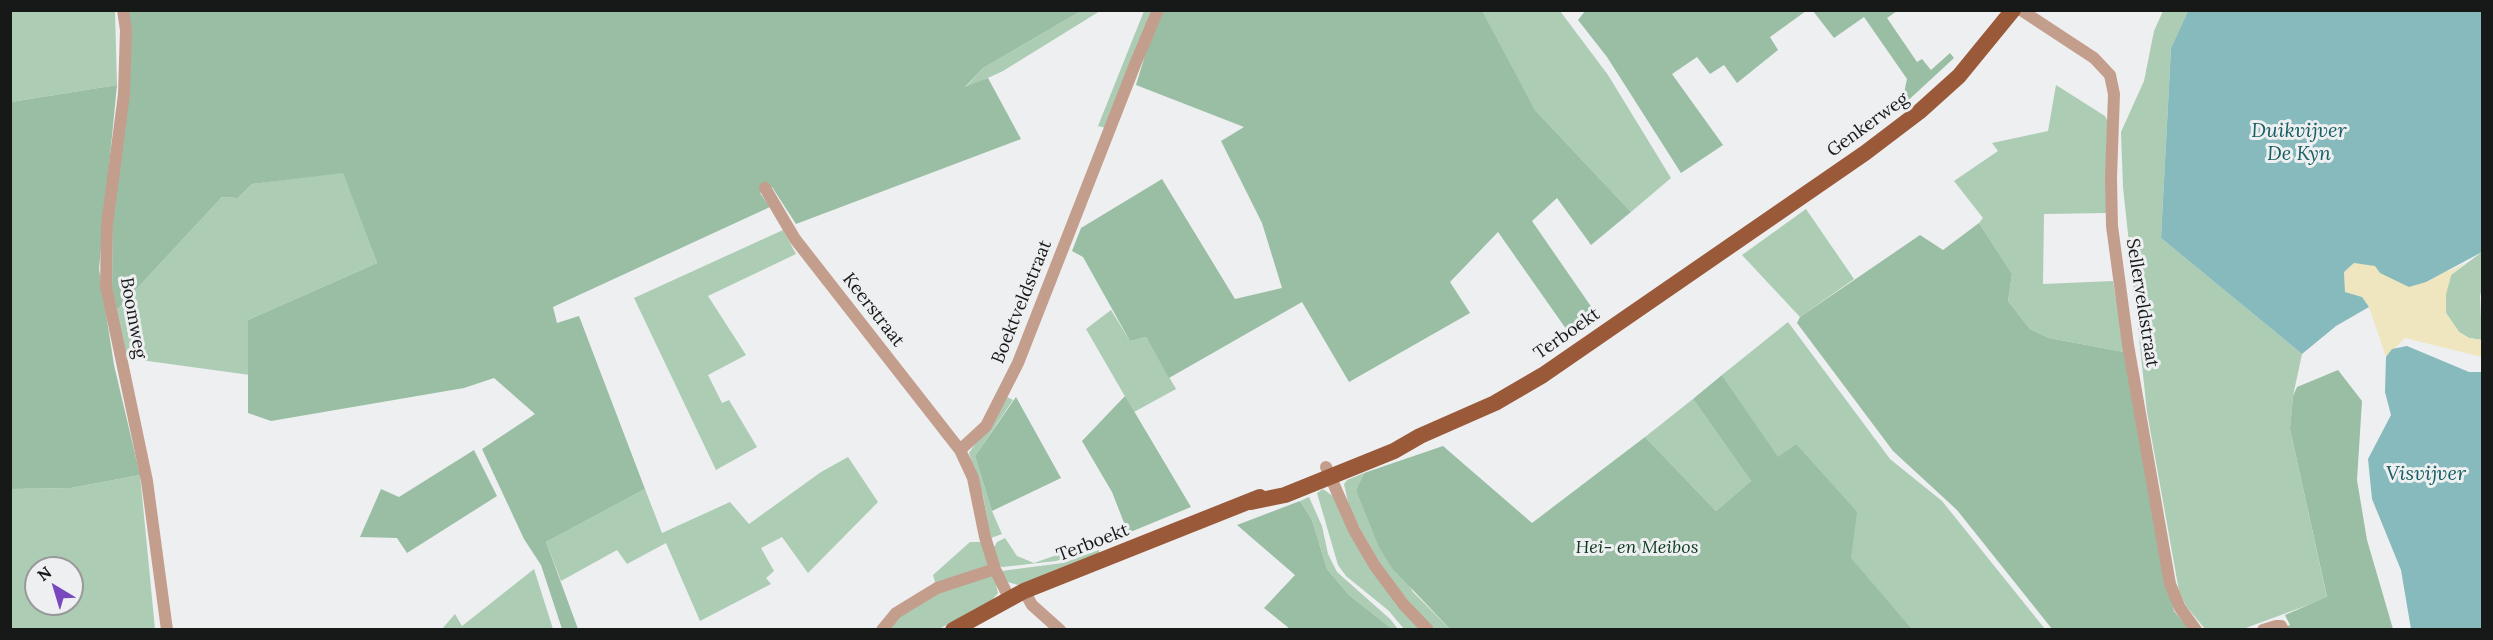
<!DOCTYPE html>
<style>
body{margin:0}
#map{position:relative;width:2493px;height:640px;overflow:hidden;background:#eeeff1;font-family:Lora,serif}
canvas{display:block}
.frame{position:absolute;inset:0;border:12px solid #171818;pointer-events:none}
.north{position:absolute;left:24px;top:556px;width:60px;height:60px;box-sizing:border-box;background:#eeeff1;border:2px solid #98999a;border-radius:50%;rotate:322deg;font-size:16px;font-weight:700;line-height:24px;text-align:center;color:#171818}
.north::after{content:'';display:block;margin:auto;width:21px;height:27px;background:#7947be;clip-path:polygon(50% 0,100% 100%,50% 72%,0 100%)}
</style>
<div id="map">
<canvas width="2493" height="640"></canvas>
<div class="frame"></div>
<div class="north">N</div>
</div>
<script>
const g = document.querySelector('canvas').getContext('2d');
g.lineJoin = 'round';
function fill(path, color) { g.fillStyle = color; g.fill(path, 'evenodd'); }
const poly = rows => new Path2D(rows.map(r => 'M' + r).join(''));
function trace(path, color, width, dash) { g.strokeStyle = color; g.lineWidth = width; g.lineCap = dash ? 'butt' : 'round'; g.setLineDash(dash || []); g.stroke(path); }
function label(font, color, halo, rows, align = 'center') {
  g.font = font + ' Lora,serif'; g.lineWidth = 6; g.setLineDash([]); g.textBaseline = 'middle'; g.strokeStyle = halo; g.fillStyle = color; for (const [text, x, y, turn = 0] of rows) {
    g.save(); g.translate(x, y); g.rotate((+turn || 0) * Math.PI / 180); g.textAlign = isNaN(turn) ? turn : align; if (halo) g.strokeText(text, 0, 0); g.fillText(text, 0, 0); g.restore();
  }
}
const green = poly([
 [11,11,115,11,117,85,11,102],
 [1081,11,1100,11,1003,71,964,89,983,68],
 [1144,11,1154,11,1106,128,1098,126],
 [1481,11,1560,11,1608,75,1671,178,1631,212,1535,110],
 [2163,11,2188,11,2171,48,2161,238,2302,354,2293,396,2290,429,2327,598,2243,629,2205,629,2186,606,2179,591,2147,412,2123,187,2121,132,2144,81,2154,31],
 [2056,85,2105,116,2108,122,2106,213,2044,214,2043,284,2113,281,2124,352,2049,338,2030,329,2008,301,2012,274,1979,223,1983,218,1954,181,1998,151,1992,143,2048,131],
 [343,172,377,263,248,320,250,375,126,358,117,310,222,197,238,198,252,184],
 [1806,209,1854,279,1800,317,1742,255],
 [783,230,796,254,708,296,746,355,708,375,722,403,729,400,757,447,716,470,634,298],
 [2482,252,2482,288,2480,296,2482,340,2469,338,2459,332,2446,313,2445,295,2451,275],
 [1111,310,1130,341,1146,337,1176,389,1134,412,1086,329],
 [1788,322,1890,459,1942,501,2045,629,1912,629,1850,558,1796,444,1778,458,1722,375],
 [1007,397,1013,400,975,456,992,511,1002,534,991,538,983,496,969,453],
 [1693,399,1751,481,1716,511,1645,437],
 [848,457,878,502,808,573,782,537,761,548,774,571,766,578,771,584,700,621,666,543,627,564,617,550,561,581,546,542,645,489,662,533,730,502,749,524,821,472],
 [1364,473,1356,490,1413,592,1450,629,1435,629,1414,608,1385,572,1350,511,1344,484,1347,480],
 [140,475,155,629,11,629,10,489,71,488],
 [36,568,72,568,72,604,36,604],
 [1323,489,1334,497,1421,629,1404,629,1389,611,1346,576,1338,565,1317,493],
 [1309,497,1322,526,1328,554,1337,572,1390,619,1398,629,1392,629,1349,595,1327,569,1312,520,1300,501],
 [1005,538,1017,556,1034,563,1096,541,1099,547,1056,561,1003,567,999,566,993,549,997,542],
 [970,542,983,542,990,565,942,584,935,582,933,575],
 [1099,550,1099,553,1018,585,1008,582,1001,571,1063,563],
 [534,569,553,629,442,629,455,614,462,626],
 [981,576,994,576,998,593,992,600,939,629,885,630,896,618,926,597]
]);
const forest = poly([
 [128,11,1081,11,983,68,965,87,988,78,1021,139,796,224,772,187,760,193,770,207,553,307,557,323,579,316,645,489,546,542,578,629,562,629,541,565,524,539,482,449,535,414,494,378,464,388,271,421,248,413,248,320,377,263,343,173,252,184,238,198,222,197,117,310,112,288,113,212],
 [1163,11,1482,11,1535,110,1631,212,1591,245,1557,198,1532,221,1599,318,1571,336,1498,232,1450,282,1470,313,1349,382,1302,302,1169,378,1146,337,1130,341,1083,257,1072,251,1081,228,1162,179,1235,299,1282,288,1262,223,1221,141,1244,127,1136,85,1149,42],
 [1585,11,1585,10,1806,11,1770,37,1778,50,1737,83,1724,65,1710,74,1697,57,1672,74,1723,145,1681,173,1607,57,1578,20],
 [1813,11,1897,11,1887,18,1917,62,1922,59,1931,70,1950,53,1954,58,1901,107,1907,79,1864,17,1834,38],
 [117,85,99,269,114,365,140,475,71,488,11,489,11,102],
 [1979,223,2012,274,2008,301,2030,329,2049,338,2124,352,2174,611,2189,629,2052,629,1957,510,1893,451,1797,323,1800,317,1920,235,1943,250],
 [2338,370,2362,401,2357,480,2367,540,2393,629,2277,630,2290,625,2285,615,2327,597,2290,429,2293,396,2297,387],
 [1722,375,1778,457,1796,444,1857,512,1851,558,1912,629,1450,629,1392,568,1379,547,1356,490,1364,473,1443,446,1532,523,1645,437,1716,511,1751,481,1693,399],
 [1125,396,1191,507,1128,533,1112,492,1082,441],
 [1016,397,1061,478,992,511,975,456],
 [474,450,497,496,407,553,397,538,360,537,381,489,399,497],
 [1300,501,1312,520,1327,569,1349,595,1392,629,1290,629,1264,608,1295,575,1237,525]
]);
const sand = poly([
 [2354,263,2449,271,2465,263,2451,275,2446,295,2446,313,2459,332,2469,338,2482,340,2482,357,2405,338,2386,357,2369,307,2362,297,2345,292,2344,272]
]);
const water = poly([
 [2188,11,2482,11,2482,252,2426,282,2409,287,2380,273,2375,266,2354,263,2344,272,2345,292,2362,297,2369,307,2336,326,2302,354,2161,238,2171,48],
 [2407,346,2469,372,2482,372,2482,629,2411,629,2401,570,2372,499,2368,459,2391,415,2385,392,2386,357,2392,349]
]);
const minor = poly([
 [123,10,126,30,124,94,107,225,106,286,147,481,167,630],
 [2021,10,2094,58,2110,75,2114,94,2111,177,2112,226,2128,345,2170,584,2180,608,2196,630],
 [765,188,795,239,960,450,973,478,985,537,995,569,1009,598],
 [960,450,986,426,1018,363,1136,62,1158,10],
 [1326,467,1354,530,1375,566,1404,605,1428,630],
 [1024,591,1032,605,1060,630],
 [882,630,896,613,937,588,995,569],
 [2263,630,2276,626,2281,626,2283,630]
]);
const major = poly([
 [1251,502,1285,495,1394,451,1420,436,1495,403,1543,375,1865,153,1919,112,1959,76,2013,10],
 [953,630,1024,591,1260,497]
]);
const streetNames = [
 ["Genkerweg",1868,125,-36],
 ["Boektveldstraat",1022,302,-68],
 ["Sellerveldstraat",2142,303,81],
 ["Keerstraat",873,310,52],
 ["Boomweg",133,318,80],
 ["Terboekt",1567,334,-35],
 ["Terboekt",1093,543,-21]
];
const parkNames = [
 ["Hei- en Meibos",1637,548]
];
const waterNames = [
 ["Duikvijver",2299,131],
 ["De Kyn",2299,154],
 ["Visvijver",2426,474]
];
fill(green, '#acccb4');
fill(forest, '#99bea4');
fill(sand, '#efe6c0');
fill(water, '#86babc');
trace(minor, '#c49e8d', 12);
trace(major, '#9a5939', 16);
label('18px', '#171818', '#eeeff1', streetNames);
label('italic 18px', '#0c391f', '#eeeff1', parkNames);
label('italic 20px', '#175f62', '#eeeff1', waterNames);
</script>
